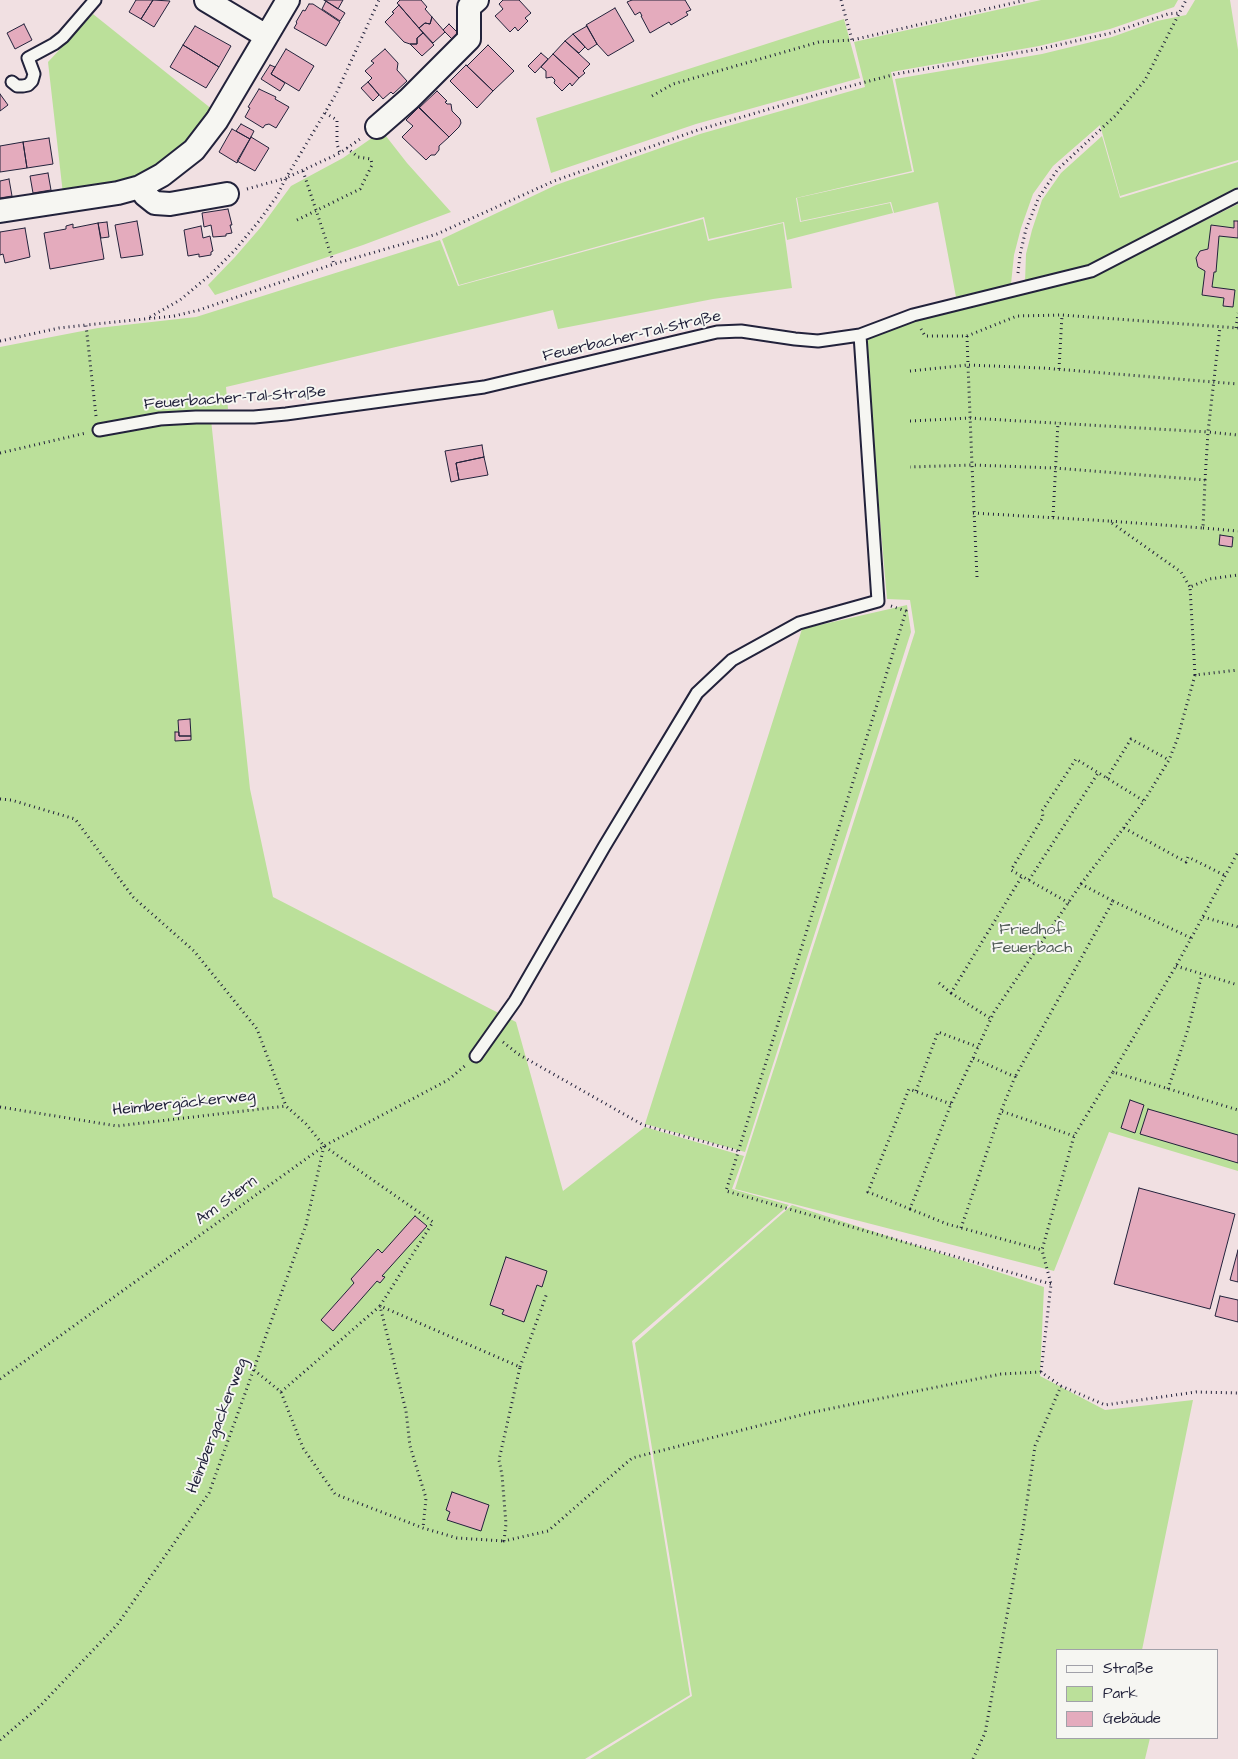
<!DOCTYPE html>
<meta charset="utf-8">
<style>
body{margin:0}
#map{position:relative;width:1238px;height:1759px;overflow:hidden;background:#f1e0e2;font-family:"Architects Daughter",sans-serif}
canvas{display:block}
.legend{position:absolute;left:1056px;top:1649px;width:162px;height:90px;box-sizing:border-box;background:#f6f6f2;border:1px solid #a1a1a9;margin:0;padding:6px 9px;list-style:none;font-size:15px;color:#22223b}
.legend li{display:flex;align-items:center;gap:10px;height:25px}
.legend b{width:25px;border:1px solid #a1a1a9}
</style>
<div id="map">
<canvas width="1238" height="1759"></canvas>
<ul class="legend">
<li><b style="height:6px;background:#f6f6f2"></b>Straße</li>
<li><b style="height:14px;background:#bbe09a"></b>Park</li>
<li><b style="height:14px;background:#e4abbd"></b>Gebäude</li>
</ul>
</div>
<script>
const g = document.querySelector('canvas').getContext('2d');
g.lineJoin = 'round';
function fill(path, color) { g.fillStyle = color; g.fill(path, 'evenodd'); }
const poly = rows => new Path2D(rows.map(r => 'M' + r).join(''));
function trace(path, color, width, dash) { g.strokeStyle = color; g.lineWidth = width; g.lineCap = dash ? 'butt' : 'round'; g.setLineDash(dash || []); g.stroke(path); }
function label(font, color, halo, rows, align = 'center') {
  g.font = font + ' "Architects Daughter",sans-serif'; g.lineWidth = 4; g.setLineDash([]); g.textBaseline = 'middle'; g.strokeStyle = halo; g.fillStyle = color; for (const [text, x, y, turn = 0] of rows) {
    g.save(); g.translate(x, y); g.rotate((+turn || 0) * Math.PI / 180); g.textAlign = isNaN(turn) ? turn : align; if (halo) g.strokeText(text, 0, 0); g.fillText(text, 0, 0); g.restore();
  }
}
const green = poly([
 [1041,0,1178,0,1174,7,1110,29,1039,46,891,72,912,171,796,198,800,222,890,203,893,213,787,240,784,222,709,239,704,217,459,285,442,239,556,185,700,134,865,87,854,42],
 [1195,0,1230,0,1238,50,1238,160,1120,196,1100,125,1053,166,1033,194,1021,228,1014,255,1011,284,956,297,938,202,894,213,891,202,801,221,797,198,914,172,895,79,1042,54,1112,37,1157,21,1186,15],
 [93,14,213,110,185,146,130,182,63,194,48,62],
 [844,19,860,78,696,124,551,173,536,118],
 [382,131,407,163,451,212,363,245,215,295,208,285,235,257,261,227,291,186,343,158],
 [1102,136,1120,198,1238,162,1238,187,1090,267,1025,282,1026,254,1032,230,1042,200,1061,173],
 [1238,204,1238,1171,1109,1132,1054,1271,735,1189,915,632,910,600,887,599,864,338,923,317,1092,277],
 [703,219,708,241,783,223,792,288,713,299,558,329,553,310,226,387,228,409,210,410,250,789,273,897,516,1022,563,1191,645,1127,744,1156,732,1189,789,1205,632,1341,690,1695,585,1759,0,1759,0,347,98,328,196,317,440,240,458,286],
 [907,605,911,632,745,1152,645,1124,802,629],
 [792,1205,1044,1287,1040,1376,1105,1410,1193,1400,1142,1650,1057,1650,1057,1738,1150,1738,1145,1759,590,1759,692,1696,635,1343]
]);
const building = poly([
 [136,0,153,0,141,19,129,12,136,0],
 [153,0,170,1,154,27,141,19,153,0],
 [324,0,343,0,338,9,324,0],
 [400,0,421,0,427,7,425,9,432,17,430,24,425,23,419,28,397,3,400,0],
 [503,0,519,0,531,13,525,18,528,21,518,31,515,27,510,32,495,16,503,9,499,4,503,0],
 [632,0,685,0,691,10,686,12,688,15,671,25,669,22,650,33,641,16,642,16,640,12,635,15,627,2,632,0],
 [326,1,345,13,340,21,322,9,326,1],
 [309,4,313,4,340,22,326,46,294,28,297,23,296,22,303,10,305,11,309,4],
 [399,5,423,33,417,38,417,44,410,44,404,42,385,22,394,13,392,12,399,5],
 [615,8,634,41,608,56,597,44,586,25,615,8],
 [432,17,445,32,433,43,419,28,425,23,430,24,432,17],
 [24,24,32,40,15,49,7,33,24,24],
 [449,24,461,36,455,42,443,30,449,24],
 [195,26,231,46,219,67,183,45,195,26],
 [587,26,597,44,588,50,573,34,587,26],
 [423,33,434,45,422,56,410,44,417,44,417,38,423,33],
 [573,34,585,47,579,53,565,41,573,34],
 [565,41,590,64,583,71,585,73,579,78,553,54,565,41],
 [183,45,219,67,206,88,170,67,183,45],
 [488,45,514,71,493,91,467,66,488,45],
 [286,49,314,66,299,91,271,74,286,49],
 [385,49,398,63,397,70,407,81,393,94,391,92,383,99,368,82,372,78,365,71,374,63,371,61,385,49],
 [541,53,548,59,535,73,528,66,541,53],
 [553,54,579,78,572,86,570,83,562,91,554,83,555,80,552,77,546,78,546,71,541,67,553,54],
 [270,65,275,67,271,74,285,83,280,91,261,79,270,65],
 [466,65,493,91,477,108,450,81,466,65],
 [368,82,379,95,373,101,361,88,368,82],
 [259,89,276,97,275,99,289,107,276,128,269,124,265,125,263,128,245,117,250,108,248,107,259,89],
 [437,91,447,101,445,102,447,104,451,104,452,111,460,119,461,123,459,127,449,137,419,108,437,91],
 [0,94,8,105,0,111,0,94],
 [419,107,449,137,439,146,439,150,435,155,431,155,426,160,402,137,413,126,406,120,419,107],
 [241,124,254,131,250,139,236,131,241,124],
 [232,129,250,139,237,163,219,152,232,129],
 [251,137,269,148,255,171,237,161,251,137],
 [49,138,53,164,27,168,23,142,49,138],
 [23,142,27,168,0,172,0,146,23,142],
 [48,173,51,190,33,193,30,176,48,173],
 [9,179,12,196,0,198,0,181,9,179],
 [228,209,232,225,230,225,232,233,226,234,226,236,213,237,211,225,204,227,202,213,228,209],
 [137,221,143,255,121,258,115,225,137,221],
 [1234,221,1238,221,1238,238,1219,236,1216,272,1214,272,1212,287,1235,290,1233,307,1223,306,1224,298,1202,295,1205,271,1198,267,1196,258,1200,251,1208,249,1211,225,1234,228,1234,221],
 [107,222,109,237,101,238,98,223,107,222],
 [98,223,104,259,50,269,44,233,66,229,66,226,73,224,73,228,98,223],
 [201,226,203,238,210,236,213,251,211,252,211,255,199,257,199,254,188,256,184,230,201,226],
 [25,228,30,257,5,263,3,254,0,255,0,232,25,228],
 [482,445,484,457,456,463,459,480,451,482,445,451,482,445],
 [484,457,488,475,459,480,456,463,484,457],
 [1220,535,1233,537,1232,547,1219,545,1220,535],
 [190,719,191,736,179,736,178,720,190,719],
 [175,732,179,732,179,736,191,736,191,740,175,741,175,732],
 [1130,1100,1144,1105,1135,1133,1121,1128,1130,1100],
 [1148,1109,1238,1135,1238,1163,1140,1134,1148,1109],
 [1139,1188,1235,1214,1210,1309,1114,1284,1139,1188],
 [415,1216,427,1226,382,1276,385,1277,380,1283,377,1281,333,1331,321,1320,354,1283,351,1279,378,1249,382,1253,415,1216],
 [1238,1250,1238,1282,1230,1280,1238,1250],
 [506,1257,547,1271,542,1287,537,1285,524,1322,502,1314,504,1310,490,1305,506,1257],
 [1220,1296,1238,1300,1238,1322,1215,1316,1220,1296],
 [452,1492,489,1505,481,1531,447,1520,450,1512,446,1510,452,1492]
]);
const path = poly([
 [841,0,852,40],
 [652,96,673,84,819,42,852,40,1026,0],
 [325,113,337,120,337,144,340,153],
 [303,171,334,264],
 [247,189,286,178,336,94,379,0],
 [297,220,360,189,372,165,371,159,358,157,347,148],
 [1018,273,1020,255,1026,229,1039,197,1058,169,1115,116,1145,80,1186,0],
 [150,317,180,300,210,275,235,250,259,221,277,196,286,178,340,153,360,139],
 [1236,328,1238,313],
 [921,329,925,336,967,336,1017,316,1062,315],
 [967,336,968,365,1043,368,1238,384],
 [0,341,59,328,86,325],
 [1059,369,1062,315,1238,328],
 [910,371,968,365,972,465,910,467],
 [96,416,86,325,174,316,199,310,334,264,437,234,554,181,698,130,820,94,896,74,1040,49,1111,33,1168,14,1179,13],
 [910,421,969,418,1208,432,1220,327],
 [0,453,86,433],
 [1205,480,1208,432,1238,435],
 [973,513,1109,521,1181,572,1190,587],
 [1053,517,1058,422],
 [1203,528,1238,531],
 [977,577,972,465,1055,468,1205,480,1203,528,1109,521],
 [891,606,906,611,726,1191,1051,1284],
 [1195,675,1190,587,1209,579,1238,575],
 [1107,778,1131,739,1169,760],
 [0,799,11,800,75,819,133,897,194,951,257,1029,286,1106],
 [1124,828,1186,862,1188,857,1224,875],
 [1029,880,1098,773],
 [1081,884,1144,801,1169,760,1177,740,1195,675,1238,670],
 [1113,901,1191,938],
 [1069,903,1011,870,1043,817,1042,811,1076,759,1144,801],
 [1203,917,1238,927],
 [1176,966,1238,985],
 [939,983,951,993,1022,876],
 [951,993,991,1019],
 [503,1042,518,1054,643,1125,738,1151],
 [973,1058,994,1012,1081,884,1113,901,1015,1077],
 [1113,1072,1176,966,1238,852],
 [1168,1089,1188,1029,1202,974],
 [916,1091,938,1032,978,1047],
 [951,1104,909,1089,868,1192,910,1209,951,1104,973,1058,1015,1077,1001,1111],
 [0,1107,117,1126,286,1106,306,1124,324,1146,433,1222,380,1306,520,1367,499,1460,502,1475,506,1524,504,1541,548,1531,632,1458,809,1413,1001,1374,1041,1372,1061,1386,1105,1405,1196,1392,1238,1393],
 [910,1209,947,1224,1042,1250,1074,1136,1113,1072,1238,1110],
 [961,1228,1001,1111,1074,1136],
 [520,1367,547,1293],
 [254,1370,281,1392,303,1448,335,1494,423,1528,457,1538,504,1541],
 [1041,1372,1051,1284,1042,1250],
 [0,1379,324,1146,448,1080,466,1065],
 [281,1392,380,1306,406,1411,410,1446,426,1498,423,1528],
 [0,1740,40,1706,117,1625,209,1493,306,1225,324,1146],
 [973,1759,985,1733,1023,1529,1035,1446,1061,1386]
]);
const lane = poly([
 [12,82,17,86,23,86,28,85,32,81,34,74,28,58,54,44,63,37,95,0],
 [99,430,160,419,196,417,254,417,286,414,484,387,717,332,741,331,795,339,818,341,860,335,913,315,1091,271,1238,195],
 [476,1056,515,1001,604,847,697,693,732,660,799,623,878,601,860,335]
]);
const street = poly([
 [206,0,266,36],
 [377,127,409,99,469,39,469,7,477,0],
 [140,187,145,195,155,203,170,204,227,194],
 [0,211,118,193,140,187,162,175,194,150,217,120,288,0]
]);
const streetNames = [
 ["Feuerbacher-Tal-Straße",632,337,-13],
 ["Feuerbacher-Tal-Straße",235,399,-4],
 ["Heimbergäckerweg",184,1104,-6],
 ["Am Stern",227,1201,-36],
 ["Heimbergackerweg",218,1426,-69]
];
const parkNames = [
 ["Friedhof",1032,931],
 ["Feuerbach",1032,949]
];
fill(green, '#bbe09a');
fill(building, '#e4abbd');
trace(building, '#22223b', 1);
trace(lane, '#22223b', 15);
trace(street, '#22223b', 26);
trace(path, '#22223b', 3, [1, 4]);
trace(lane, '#f6f6f2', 11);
trace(street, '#f6f6f2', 22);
label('16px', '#22223b', '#f6f6f2', streetNames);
label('16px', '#505b58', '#f6f6f2', parkNames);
</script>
